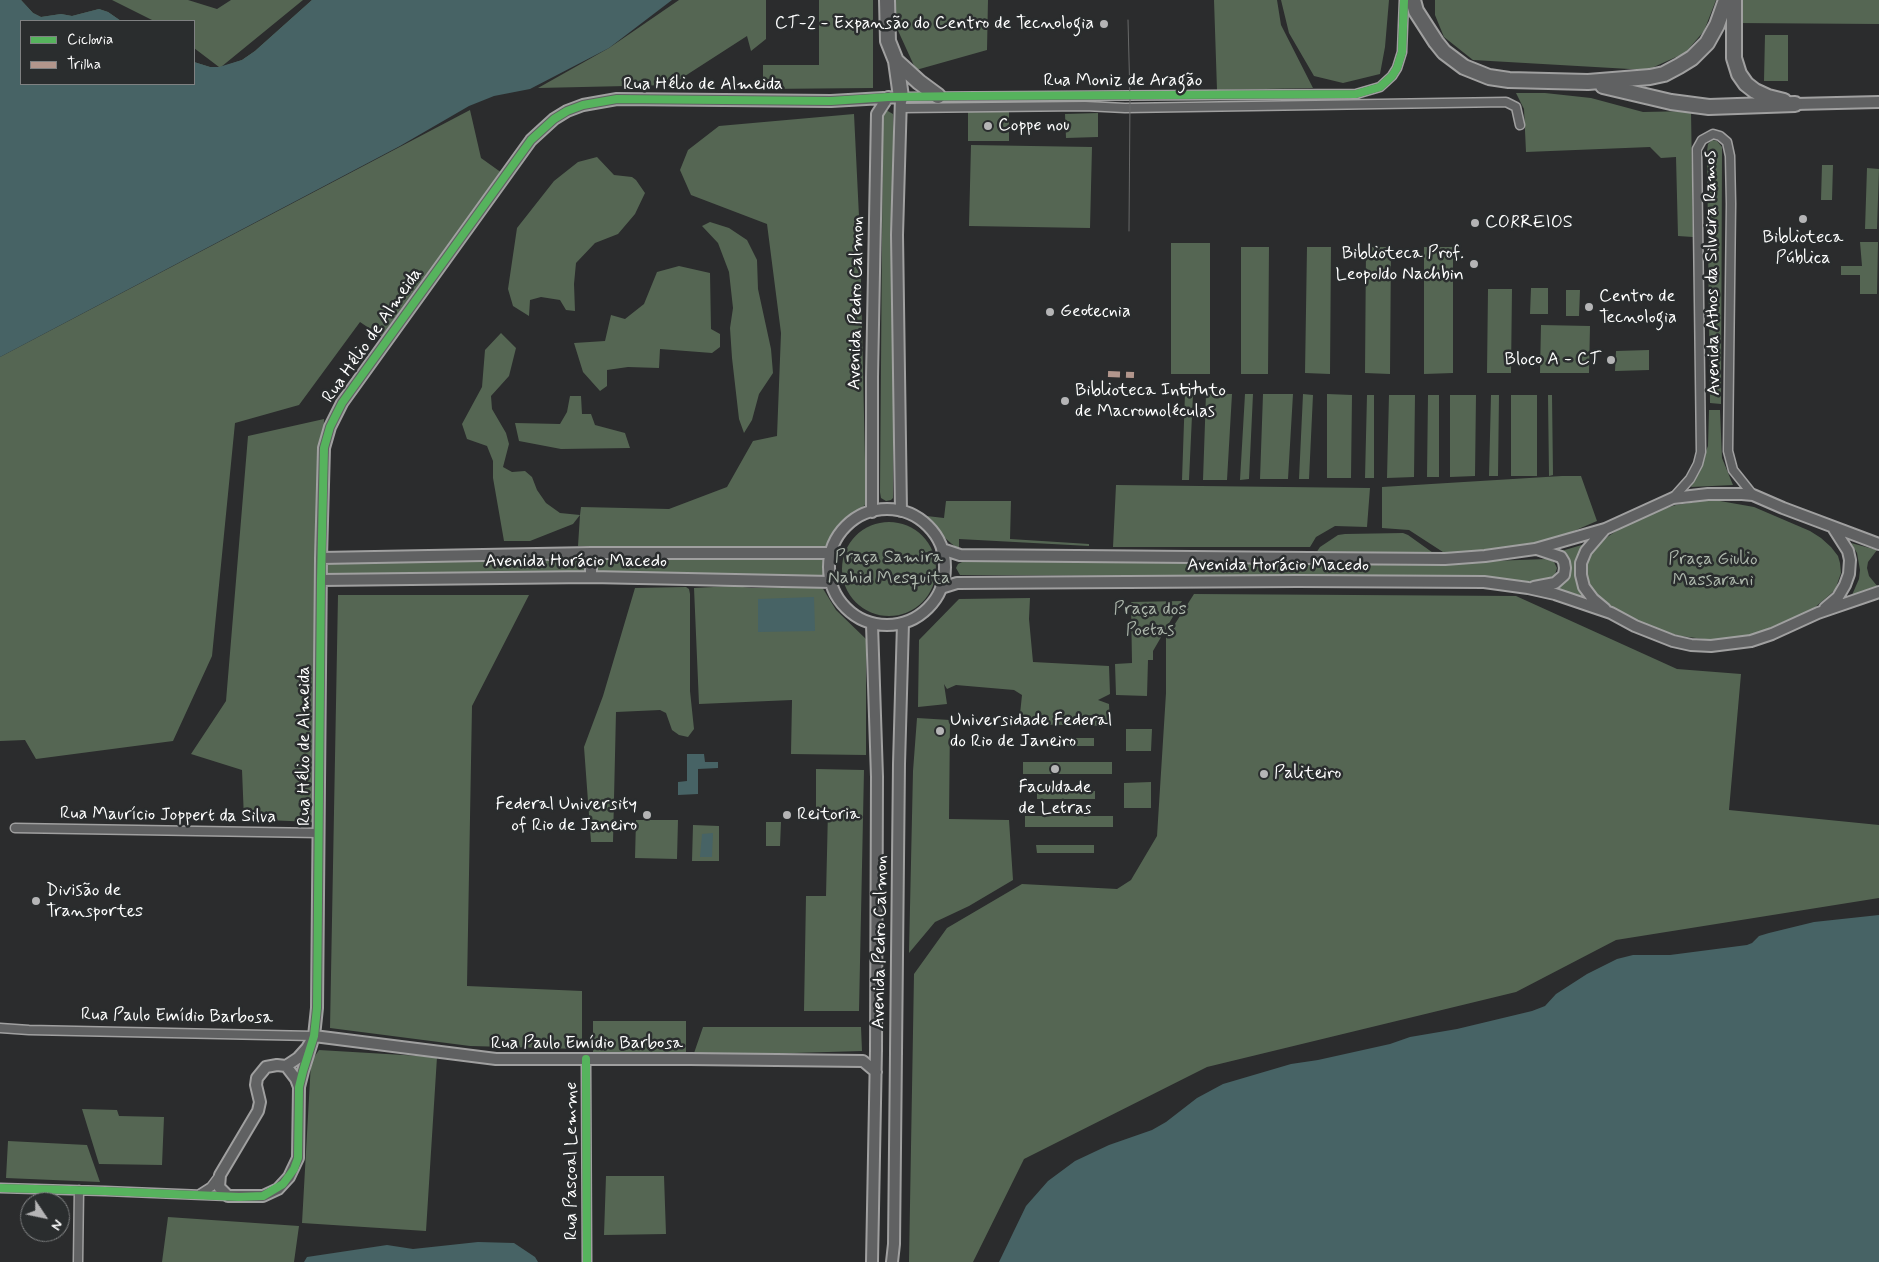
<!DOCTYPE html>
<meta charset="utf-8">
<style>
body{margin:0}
#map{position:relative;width:1879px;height:1262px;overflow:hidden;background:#2b2c2d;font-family:Mynerve,sans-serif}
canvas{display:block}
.legend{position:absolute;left:20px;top:20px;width:175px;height:65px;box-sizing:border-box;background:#2a2d2e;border:1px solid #7f8182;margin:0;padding:6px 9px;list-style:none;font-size:15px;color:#fff}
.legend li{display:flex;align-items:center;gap:10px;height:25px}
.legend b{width:25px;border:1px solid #7f8182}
.north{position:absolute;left:20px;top:1192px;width:50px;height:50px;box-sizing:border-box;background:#2a2d2e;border:1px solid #7f8182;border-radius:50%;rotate:124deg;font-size:14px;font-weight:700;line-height:20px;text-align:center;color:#fff}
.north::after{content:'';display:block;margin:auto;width:18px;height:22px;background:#b5b5b6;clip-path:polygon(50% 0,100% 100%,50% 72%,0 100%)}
</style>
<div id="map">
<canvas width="1879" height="1262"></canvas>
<ul class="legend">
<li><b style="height:6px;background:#56b35d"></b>Ciclovia</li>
<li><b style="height:6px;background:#b2968c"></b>Trilha</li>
</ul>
<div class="north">N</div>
</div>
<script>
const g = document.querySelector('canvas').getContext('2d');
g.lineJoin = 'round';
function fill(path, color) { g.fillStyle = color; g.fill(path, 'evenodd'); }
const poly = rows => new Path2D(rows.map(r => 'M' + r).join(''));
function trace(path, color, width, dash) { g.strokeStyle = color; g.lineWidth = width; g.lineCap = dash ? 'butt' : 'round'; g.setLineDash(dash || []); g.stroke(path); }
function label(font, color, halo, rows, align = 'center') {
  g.font = font + ' Mynerve,sans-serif'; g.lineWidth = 5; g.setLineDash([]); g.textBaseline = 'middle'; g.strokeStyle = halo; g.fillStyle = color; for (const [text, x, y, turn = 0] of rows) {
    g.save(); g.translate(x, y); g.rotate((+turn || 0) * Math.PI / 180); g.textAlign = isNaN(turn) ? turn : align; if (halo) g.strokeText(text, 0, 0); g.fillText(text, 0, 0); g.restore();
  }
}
const green = poly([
 [0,0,21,0,33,13,41,17,61,14,72,16,99,9,108,12,121,21,21,21,21,84,194,84,194,62,210,67,219,67,194,48,194,21,154,21,112,0,188,0,217,9,231,0,303,0,221,67,242,60,255,51,312,0,351,0,204,89,0,156],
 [679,0,766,0,766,39,751,51,747,36,671,85,538,88,609,48],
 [819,0,873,0,873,88,763,89,763,65,819,65],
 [895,0,988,0,987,50,916,70,895,24],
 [1214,0,1277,0,1281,25,1313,88,1217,90],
 [1281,0,1389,0,1385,47,1380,74,1343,83,1314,76,1289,33],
 [1435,0,1716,0,1704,31,1685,53,1647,70,1473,60,1444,37,1435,15],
 [1735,0,1879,0,1879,24,1735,23],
 [1765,35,1788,35,1788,81,1764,81],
 [1516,93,1545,93,1591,98,1643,112,1691,111,1693,237,1678,236,1676,157,1661,158,1650,147,1526,152,1524,109],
 [470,110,481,158,502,173,385,339,360,322,299,405,235,423,212,656,173,741,36,759,25,740,0,741,0,357],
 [886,110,893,114,893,498,891,500,886,501,881,498,880,492,883,112],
 [968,111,1009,111,1009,141,968,141],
 [1098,113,1098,137,1066,138,1065,114],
 [854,114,860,237,866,504,846,520,825,548,788,546,578,546,580,515,573,524,530,541,504,541,493,478,493,461,487,446,467,439,462,424,482,387,485,350,501,333,516,348,509,376,491,396,492,409,506,433,509,444,503,467,512,472,525,471,532,477,537,490,546,503,560,513,580,515,581,507,669,509,727,487,753,441,777,436,781,333,767,224,691,195,680,170,688,150,719,126],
 [1712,140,1717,141,1722,147,1722,155,1721,404,1710,403,1707,151,1708,144],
 [971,145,1092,147,1090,228,969,226],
 [597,157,614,175,632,177,636,180,645,193,635,214,618,234,595,243,576,263,574,284,575,311,566,310,560,300,541,297,530,300,529,316,513,306,508,289,517,228,554,181,578,162],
 [1822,165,1833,165,1832,200,1821,200],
 [1867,168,1879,169,1877,229,1865,229],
 [710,222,729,228,747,240,757,260,758,289,771,349,773,373,759,394,752,420,744,433,739,419,732,358,730,328,733,308,729,272,718,243,702,226],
 [1860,242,1878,242,1877,294,1860,294,1860,275,1841,275,1841,266,1862,266],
 [1171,243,1210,243,1210,374,1171,374],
 [1241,247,1269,247,1268,374,1241,374],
 [1307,247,1331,247,1330,374,1305,373],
 [1366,247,1391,247,1390,374,1365,373],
 [1424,247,1453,247,1453,373,1424,374],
 [679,266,710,273,711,329,720,334,720,347,712,353,660,349,659,368,628,367,607,370,607,386,600,391,583,372,574,343,605,341,611,315,625,319,644,304,657,272],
 [1531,288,1548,288,1548,314,1530,314],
 [1488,289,1512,289,1511,373,1487,373],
 [1566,290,1580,290,1579,316,1566,316],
 [1541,325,1590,326,1589,373,1540,373],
 [1649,350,1649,370,1615,371,1616,351],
 [1185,393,1193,394,1189,480,1182,480],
 [1206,394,1232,394,1227,480,1203,480],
 [1245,394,1253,394,1249,479,1240,480],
 [1263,394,1293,394,1288,479,1260,479],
 [1303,394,1313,395,1309,479,1299,479],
 [1327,394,1352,395,1351,478,1327,478],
 [1367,395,1374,395,1374,478,1365,478],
 [1389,395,1415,395,1414,477,1387,478],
 [1428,395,1439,395,1439,477,1427,477],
 [1450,395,1476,395,1475,476,1450,477],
 [1491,395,1499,395,1498,476,1489,476],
 [1511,395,1537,395,1537,476,1511,476],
 [1548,395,1552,395,1553,475,1549,476],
 [570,396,581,396,582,414,591,414,595,425,625,433,630,448,561,449,519,441,515,423,560,424,567,412],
 [1709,410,1720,410,1722,458,1733,485,1691,487,1708,446],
 [324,419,312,822,244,819,242,770,191,754,226,701,248,436],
 [1562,476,1581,476,1597,521,1555,539,1495,551,1446,554,1409,530,1382,528,1382,487],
 [1116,485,1370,488,1367,527,1335,526,1316,537,1310,547,1113,547],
 [946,501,1011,501,1010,539,1089,544,1089,546,959,539,959,550,918,515,944,518],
 [1702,501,1720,501,1754,507,1810,531,1821,538,1831,547,1838,556,1840,563,1841,573,1835,590,1813,609,1772,627,1752,635,1712,640,1680,636,1657,629,1615,610,1603,602,1592,591,1586,582,1584,571,1586,560,1598,543,1621,528,1657,511,1676,505],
 '842 569a47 47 0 1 1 94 0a47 47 0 1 1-94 0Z',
 [1403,533,1408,535,1436,555,1314,556,1320,547,1338,535,1345,534],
 [1851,543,1877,550,1868,562,1867,568,1869,576,1878,587,1852,595,1859,579,1860,570,1857,553],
 [1585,544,1581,550,1576,565,1578,584,1585,597,1557,589,1567,581,1570,571,1569,564,1558,552],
 [831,553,829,568,831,582,321,580,321,558],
 [1547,559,1554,562,1557,568,1554,578,1546,582,1433,577,960,575,956,568,958,564,964,561,1435,563],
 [733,586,752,588,822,587,836,610,866,639,866,755,791,754,792,700,699,704,694,588],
 [686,587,689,589,690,594,690,691,694,729,688,737,679,735,672,730,666,713,660,710,616,712,613,842,591,842,584,747,603,696,635,588],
 [1194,594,1516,596,1677,669,1741,674,1729,810,1879,825,1879,898,1616,940,1516,992,1207,1067,1024,1159,973,1262,909,1262,914,974,947,928,1022,884,1117,889,1131,880,1157,836,1166,693,1166,638],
 [338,595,529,595,472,706,467,986,582,991,582,1049,470,1046,330,1028],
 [1030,598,1029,619,1033,662,1109,666,1110,694,1098,700,1109,704,1110,726,1019,724,1022,695,1014,690,956,685,947,689,944,684,947,704,918,707,919,640,959,599],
 [1182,601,1153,651,1153,660,1148,660,1147,696,1116,695,1115,664,1132,663,1131,602],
 [917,718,950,720,949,819,1009,820,1013,880,969,906,935,922,909,953,913,771],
 [1126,729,1152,729,1151,751,1126,751],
 [1037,738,1094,738,1094,746,1037,746],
 [1023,762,1112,762,1112,774,1023,774],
 [816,769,864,770,859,1011,804,1011,806,896,826,896,828,810,816,809],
 [1151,782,1151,808,1124,808,1124,783],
 [1037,791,1095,791,1095,799,1037,799],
 [1025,816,1113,816,1113,827,1025,827],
 [636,820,678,820,677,859,635,858],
 [766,822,781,822,780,846,766,846],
 [693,825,719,826,719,861,692,861],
 [1036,845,1094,845,1094,853,1037,853],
 [593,1021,686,1021,686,1055,593,1052],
 [703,1027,861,1027,862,1051,693,1056],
 [319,1050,437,1057,426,1231,302,1223,311,1062],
 [82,1109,117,1110,119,1116,164,1117,162,1165,99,1164],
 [8,1141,87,1145,100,1182,6,1178],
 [606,1176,664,1176,666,1234,604,1235],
 [168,1217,299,1226,294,1262,162,1262]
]);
const water = poly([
 [0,0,21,0,33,13,41,17,61,14,72,16,99,9,108,12,121,21,21,21,21,84,194,84,194,62,210,67,219,67,242,60,255,51,312,0,672,0,609,48,530,89,494,96,469,106,400,146,0,357],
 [814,597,815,631,758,632,758,599],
 [687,754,704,754,705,762,718,762,718,768,698,769,698,794,678,795,678,782,687,781],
 [713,833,712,857,700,857,702,834],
 [1879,915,1879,1262,999,1262,1026,1206,1048,1181,1075,1161,1109,1145,1152,1130,1166,1122,1197,1098,1223,1084,1291,1064,1318,1060,1390,1044,1410,1037,1457,1029,1532,1011,1545,1006,1556,994,1587,974,1617,959,1633,955,1670,955,1747,945,1752,943,1759,936,1769,933,1814,922],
 [478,1242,514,1243,535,1257,538,1262,304,1262,307,1257,387,1245,413,1249]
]);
const minor = poly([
 [901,97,1356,94,1380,87,1392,76,1397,68,1402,52,1404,0],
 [901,108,1085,106,1125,108,1506,102,1516,107,1520,125],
 [1673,498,1690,479,1698,464,1701,452,1697,149,1702,140,1713,134,1720,136,1727,142,1730,156,1731,204,1728,451,1733,470,1753,495],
 [15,828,319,833],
 [0,1028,29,1030,314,1036],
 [586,1059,587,1262],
 [0,1188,105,1191,228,1196],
 [200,1194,211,1187,220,1175],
 [78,1262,79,1190]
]);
const tertiary = poly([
 [1795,104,1879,102],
 '829 567a58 58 0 1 1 116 0a58 58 0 1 1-116 0Z',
 [872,512,872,377,877,114,888,97],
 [1604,530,1586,551,1581,563,1581,575,1584,587,1593,599,1605,609],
 [942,549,960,555,1309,558,1445,559,1485,556,1535,549,1605,529,1673,498,1708,494,1742,494,1753,495,1783,508,1879,544],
 [591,553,591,577],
 [321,558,591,553,831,553],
 [321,580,591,577,831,582],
 [1534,587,1555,583,1564,575,1565,568,1564,562,1561,557,1537,549],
 [941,588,957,583,1298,581,1484,582,1528,588,1555,594,1611,613,1635,626,1673,641,1691,645,1711,646,1751,641,1772,634,1818,613,1879,592],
 [1825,608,1838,597,1845,585,1849,574,1850,560,1848,551,1834,529],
 [314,1036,307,1048,298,1058,286,1066,277,1065,266,1067,257,1078,256,1085,260,1102,258,1111,220,1175,219,1187,228,1196,263,1196,278,1189,289,1177,298,1158,299,1087,303,1071,314,1036,317,1008,321,558,324,448,330,427,342,403,531,140,543,129,554,119,567,111,583,105,617,99,831,101,901,97,897,235,901,511],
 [314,1036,496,1059,690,1059,863,1061,876,1072],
 [286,1066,296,1079,299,1087],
 [872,1262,876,1050,877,777,872,624],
 [892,1262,894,1244,899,764,903,623]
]);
const motorway = poly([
 [887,0,888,41,896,61,901,97],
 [1413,0,1416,11,1436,42,1444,52,1464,67,1489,77,1509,80,1588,82,1650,77,1664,74,1679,66,1692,58,1707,43,1717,25,1726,0],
 [1734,0,1734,58,1739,74,1746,84,1755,91,1768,97,1784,101],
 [896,61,919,82,938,96],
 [1603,86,1671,102,1709,107,1795,104]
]);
const tram = poly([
 [1128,20,1130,99,1129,231]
]);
const quiet = poly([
 [1108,374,1134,375]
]);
const cycleway = poly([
 [586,1059,587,1262],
 [0,1188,105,1191,239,1197,263,1196,283,1184,294,1169,298,1158,299,1087,303,1071,314,1036,317,1008,321,580,324,448,330,427,342,403,531,140,554,119,567,111,583,105,617,99,831,101,888,97,970,96,1356,94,1380,87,1392,76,1397,68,1402,52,1404,0]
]);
const markers = [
 [1104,24,5,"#b5b5b6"],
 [988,126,5,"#b5b5b6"],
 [1803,219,5,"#b5b5b6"],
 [1475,223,5,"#b5b5b6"],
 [1474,264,5,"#b5b5b6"],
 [1589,307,5,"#b5b5b6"],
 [1050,312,5,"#b5b5b6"],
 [1611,360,5,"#b5b5b6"],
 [1065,401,5,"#b5b5b6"],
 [940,731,5,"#b5b5b6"],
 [1055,769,5,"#b5b5b6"],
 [1264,774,5,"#b5b5b6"],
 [647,815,5,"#b5b5b6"],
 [787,815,5,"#b5b5b6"],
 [36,901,5,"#b5b5b6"]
];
const poiNames = [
 ["CT-2 - Expansão do Centro de Tecnologia",1094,24,"right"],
 ["Coppe nou",998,126],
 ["CORREIOS",1485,223],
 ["Biblioteca",1803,238,"center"],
 ["Pública",1803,259,"center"],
 ["Biblioteca Prof.",1464,254,"right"],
 ["Leopoldo Nachbin",1464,275,"right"],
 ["Centro de",1599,297],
 ["Tecnologia",1599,318],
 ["Geotecnia",1060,312],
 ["Bloco A - CT",1601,360,"right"],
 ["Biblioteca Intituto",1075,391],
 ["de Macromoléculas",1075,412],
 ["Universidade Federal",950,721],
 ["do Rio de Janeiro",950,742],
 ["Paliteiro",1274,774],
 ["Faculdade",1055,788,"center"],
 ["de Letras",1055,809,"center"],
 ["Federal University",637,805,"right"],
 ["of Rio de Janeiro",637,826,"right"],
 ["Reitoria",797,815],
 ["Divisão de",46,891],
 ["Transportes",46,912]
];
const streetNames = [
 ["Rua Moniz de Aragão",1123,81],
 ["Rua Hélio de Almeida",703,85],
 ["Avenida Athos da Silveira Ramos",1713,273,-91],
 ["Avenida Pedro Calmon",857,303,-89],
 ["Rua Hélio de Almeida",373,336,-55],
 ["Avenida Horácio Macedo",576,562],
 ["Avenida Horácio Macedo",1278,566],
 ["Rua Hélio de Almeida",305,746,-90],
 ["Rua Maurício Joppert da Silva",168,816,1],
 ["Avenida Pedro Calmon",881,942,-89],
 ["Rua Paulo Emídio Barbosa",177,1017,1],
 ["Rua Paulo Emídio Barbosa",587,1044],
 ["Rua Pascoal Lemme",572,1161,-90]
];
const parkNames = [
 ["Praça Samira",889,558],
 ["Nahid Mesquita",889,579],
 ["Praça Giulio",1713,560],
 ["Massarani",1713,581],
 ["Praça dos",1150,610],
 ["Poetas",1150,631]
];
fill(green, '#556653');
fill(water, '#476365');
trace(minor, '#a0a0a0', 11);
trace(tertiary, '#a0a0a0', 14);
trace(motorway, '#a0a0a0', 18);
trace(minor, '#606162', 8);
trace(tertiary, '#606162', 10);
trace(motorway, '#606162', 14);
trace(tram, '#686969', 1);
trace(quiet, '#b2968c', 6, [12, 6]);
trace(cycleway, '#56b35d', 8);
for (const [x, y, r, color] of markers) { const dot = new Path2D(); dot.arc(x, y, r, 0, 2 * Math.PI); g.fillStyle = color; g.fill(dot); trace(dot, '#2a2d2e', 2); }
label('18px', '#fff', '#2a2d2e', poiNames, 'left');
label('18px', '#fff', '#2a2d2e', streetNames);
label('18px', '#adb7ac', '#2a2d2e', parkNames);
</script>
